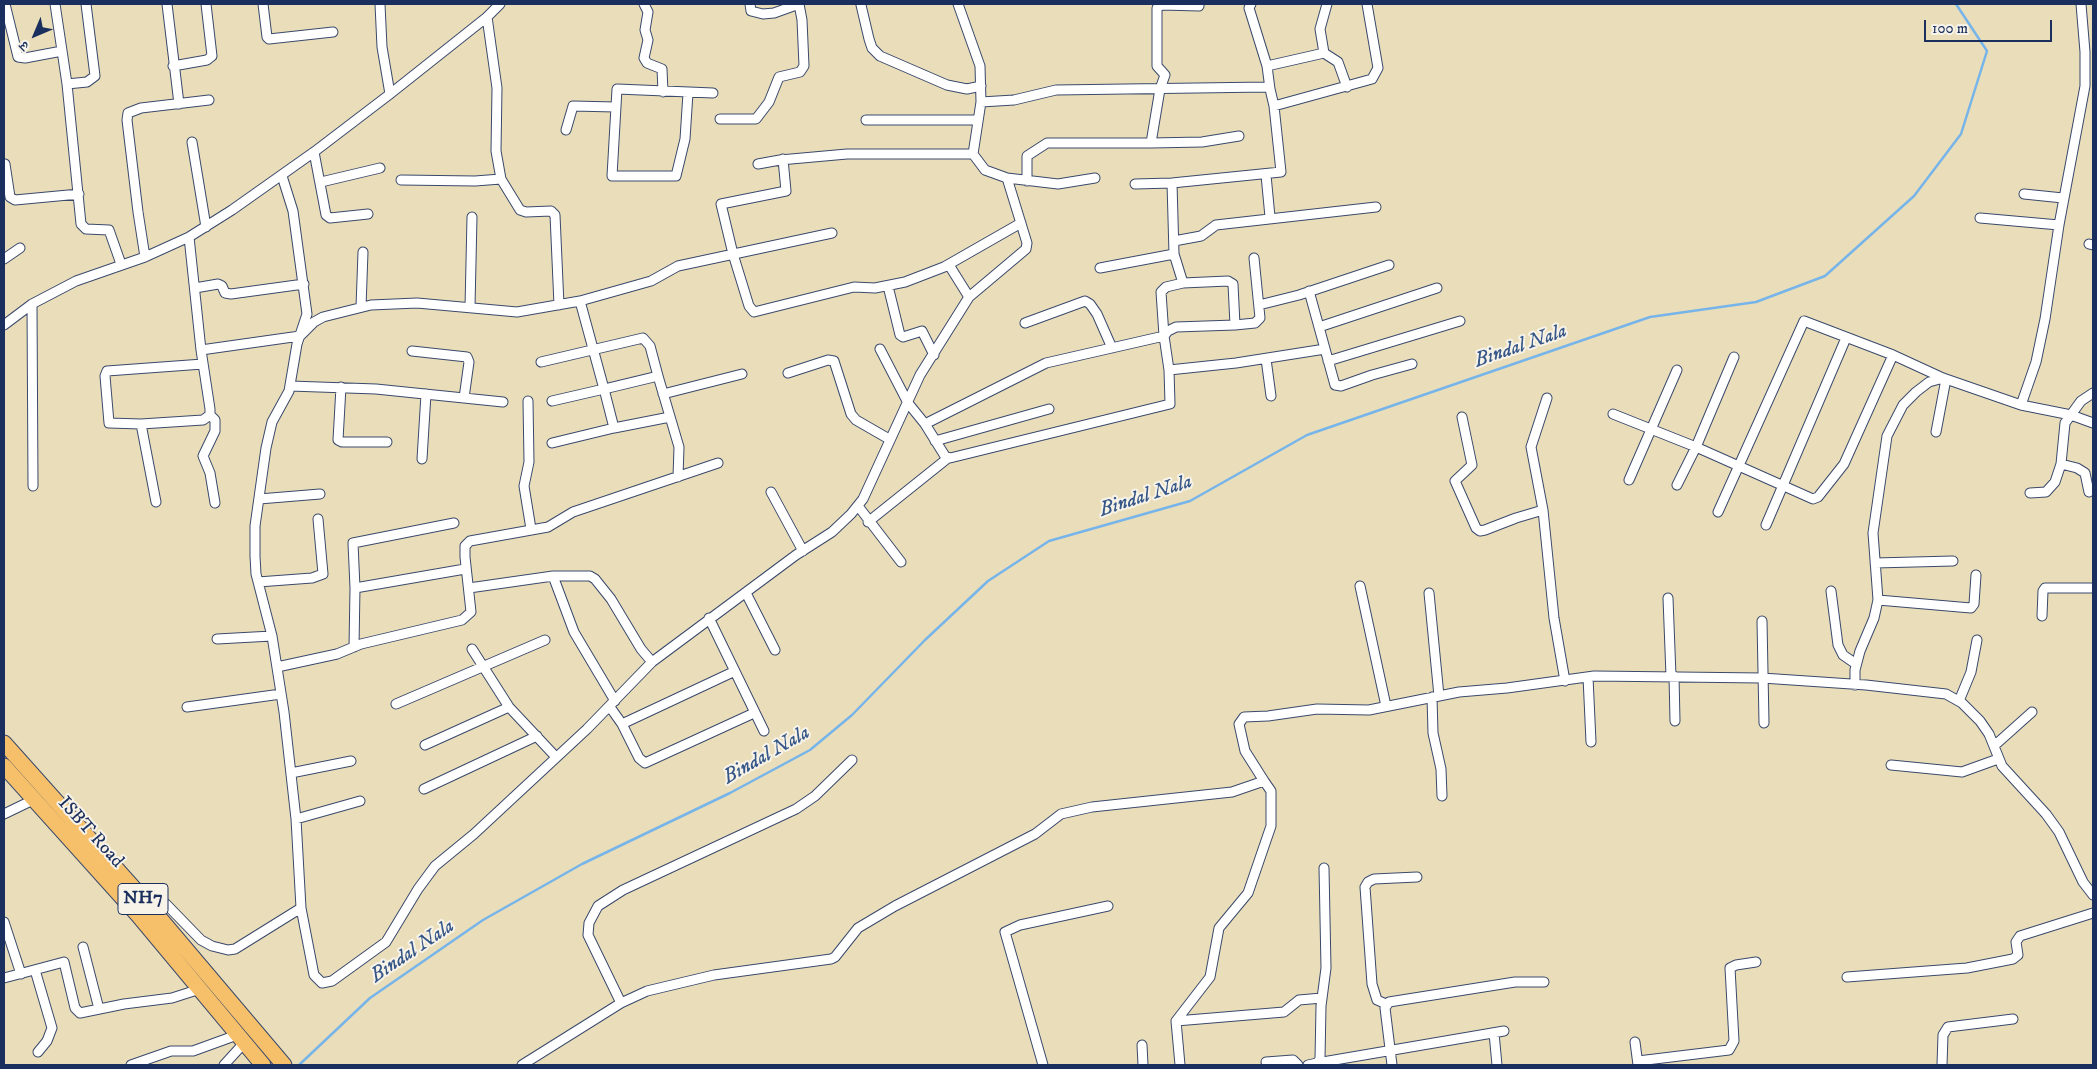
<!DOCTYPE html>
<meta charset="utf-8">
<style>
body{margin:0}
#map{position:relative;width:2097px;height:1069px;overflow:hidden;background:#eadeba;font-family:"IM FELL DW Pica","Noto Serif Devanagari",serif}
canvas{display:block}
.frame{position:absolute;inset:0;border:5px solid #1b2f5e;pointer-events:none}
.north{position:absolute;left:10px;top:10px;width:50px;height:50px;-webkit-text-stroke:4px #f7f3e8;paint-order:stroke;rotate:225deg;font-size:14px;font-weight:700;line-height:20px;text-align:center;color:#1b2f5e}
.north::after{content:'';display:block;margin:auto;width:18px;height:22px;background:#1b2f5e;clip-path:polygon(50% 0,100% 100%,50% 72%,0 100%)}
.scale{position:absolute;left:1924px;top:20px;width:128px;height:22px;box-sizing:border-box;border:2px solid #1b2f5e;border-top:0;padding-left:6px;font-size:15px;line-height:18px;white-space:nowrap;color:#1b2f5e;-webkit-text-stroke:4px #f7f3e8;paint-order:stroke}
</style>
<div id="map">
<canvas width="2097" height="1069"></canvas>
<div class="frame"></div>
<div class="north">उ</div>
<div class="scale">100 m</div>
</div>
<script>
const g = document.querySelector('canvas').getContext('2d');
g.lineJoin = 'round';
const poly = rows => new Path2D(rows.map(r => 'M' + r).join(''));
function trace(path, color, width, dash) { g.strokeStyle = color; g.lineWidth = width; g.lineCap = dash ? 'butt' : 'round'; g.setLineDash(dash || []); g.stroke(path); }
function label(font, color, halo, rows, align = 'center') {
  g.font = font + ' "IM FELL DW Pica",serif'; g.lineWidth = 4; g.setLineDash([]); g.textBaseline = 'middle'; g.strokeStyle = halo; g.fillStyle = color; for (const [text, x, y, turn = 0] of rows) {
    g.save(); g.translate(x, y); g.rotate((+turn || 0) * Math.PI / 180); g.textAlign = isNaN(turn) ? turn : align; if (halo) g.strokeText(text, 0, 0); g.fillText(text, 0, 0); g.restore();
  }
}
const stream = poly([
 [299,1065,370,998,483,920,582,864,730,793,810,750,852,715,925,640,988,581,1049,541,1190,501,1307,435,1650,317,1756,302,1825,276,1914,196,1961,134,1987,51,1956,4]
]);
const minor = poly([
 [5,4,18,57,25,58,62,51],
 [55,4,67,84,81,224,86,229,109,230,121,264],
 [167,4,179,104],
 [263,4,267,37,269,39,333,32],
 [380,4,382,47,390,94],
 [644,4,648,12,645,30,648,40,644,58,647,63,662,69,663,92],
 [958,4,980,66,981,102,973,154,985,170,1007,178],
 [1251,4,1249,8,1267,66,1270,89],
 [2081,4,2085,52,2085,86,2059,225,2045,319,2036,362,2021,405,2071,415,2093,423],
 [861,5,869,39,872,48,880,56,947,85,967,89,981,86],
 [487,17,497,88,496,151,501,179,520,210,526,212,551,211,555,215,559,305],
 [1324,53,1320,29,1327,4],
 [173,66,207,60,212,56,206,4],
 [1267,66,1324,53,1338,62,1347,87],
 [67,84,87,82,95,76,86,4],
 [688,93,685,139,676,176,612,176,617,89,713,93],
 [981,102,1014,100,1056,90,1267,87,1270,89,1274,106,1281,172,1172,183,1135,184],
 [1274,106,1372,79,1378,68,1367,4],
 [720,119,756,119,769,102,779,77,800,72,804,66,802,20,799,4,774,13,763,14,751,11,750,4],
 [866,120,978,120],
 [566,130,573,106,615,107],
 [192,142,206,227],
 [1151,143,1202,142,1239,136],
 [314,152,326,215,330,218,368,214],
 [783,159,786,191,721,204,733,254,749,306,754,312,854,287,875,288,905,282,944,267,1021,223],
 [5,164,10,197,15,200,79,194],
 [758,164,780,160,847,154,973,154],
 [1266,175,1270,217],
 [282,176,293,211,307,314,297,344,289,391,272,422,266,448,255,526,255,556,256,574,272,636,284,712,296,819,301,908,314,975,322,983,332,981,386,942,418,889,435,866,474,834,587,729,652,662,796,555,832,532,851,514,863,499,920,375,969,297,1026,249,1027,243,1007,178,1058,184,1095,178],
 [401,180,475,181,501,179],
 [1027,181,1027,156,1047,143,1151,143,1160,89,1165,75,1157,66,1157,8,1162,5,1199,6,1199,4],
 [321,182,380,168],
 [2024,194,2063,198],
 [1980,218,2059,225],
 [189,237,201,350,210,409,210,415,203,420,141,424,109,423,105,376,107,371,203,364],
 [1174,241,1201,236,1216,225,1376,207],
 [2089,244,2093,245],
 [145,257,138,212,127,120,128,113,141,108,209,100],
 [4,259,20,248],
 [949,265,969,297],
 [1100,268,1174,254],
 [888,286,900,335,903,337,922,331,934,355],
 [195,288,218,284,222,286,225,293,231,294,304,284],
 [1309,291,1335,385,1341,386,1372,375,1412,364],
 [580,301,651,281,678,266,832,233],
 [32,304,33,486],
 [1259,305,1299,295,1389,265],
 [361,307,363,252],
 [470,307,472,217],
 [1025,323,1085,301,1090,304,1097,314,1112,348],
 [4,325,32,304,76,281,145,257,189,237,232,210,314,152,390,94,487,17,500,4],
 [1235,325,1255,323,1260,318,1254,258],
 [1319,327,1437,288],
 [880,349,908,403,925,424,945,456,950,458,1170,404,1169,370,1164,336,1161,292,1166,287,1183,283],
 [201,350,300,336,314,322,323,317,371,305,417,303,517,312,580,301,604,389,552,401],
 [412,351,467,357,469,362,464,398],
 [1266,359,1271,396],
 [1328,361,1460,321],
 [541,362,643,338,650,346,658,376],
 [1169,370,1236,363,1325,349],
 [788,373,828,360,834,361,851,414,856,420,889,439],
 [290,386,376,389,503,402],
 [341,387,338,440,342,442,387,442],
 [663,394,742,374],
 [1547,398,1531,447,1543,510,1554,618,1565,681],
 [528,401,529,462,524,486,531,529],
 [1613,414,1696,447,1813,499,1818,497,1844,464,1893,355],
 [210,415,215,420,215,431,203,456,210,473,215,503],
 [1462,417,1472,465,1455,481,1476,528,1480,531,1485,530,1516,518,1543,510],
 [141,424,156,502],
 [925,424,1046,363,1164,336,1168,331,1176,327,1235,325,1233,284,1228,281,1183,283,1174,254,1172,183],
 [614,428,670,417],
 [1936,432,1946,379],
 [935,441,1049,409],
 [552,443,614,428,604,389,658,376,679,447,678,477],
 [422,459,426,394],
 [2061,464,2077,468,2085,473,2089,492],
 [1629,480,1677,370],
 [1677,485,1696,447,1734,357],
 [771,492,803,551],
 [2030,493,2046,492,2055,482,2061,464,2065,423,2081,401,2093,393],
 [259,499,320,494],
 [858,506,901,562],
 [1718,512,1804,321,1893,355,1943,378,2021,405],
 [868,522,948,458],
 [1766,525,1846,338],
 [1875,563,1953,561],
 [553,576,574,632,615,701],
 [258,582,312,578,323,574,318,519],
 [1360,586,1386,706],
 [355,588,465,569],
 [469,588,553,576,590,576,595,579,611,599,641,649,652,662],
 [1831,591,1838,645,1843,655,1856,664],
 [746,593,775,650],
 [1429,593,1439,696],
 [1668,598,1671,676],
 [1878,600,1971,608,1974,604,1976,575],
 [2042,616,2043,591,2045,588,2093,588],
 [709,618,764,731],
 [1762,621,1764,723],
 [217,639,272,636],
 [354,647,355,588,353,543,454,523],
 [472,649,509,707,555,756],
 [277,667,337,654,361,644,462,620,471,612,465,557,465,546,470,541,548,527,573,512,718,463],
 [1674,676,1675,721],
 [1588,677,1591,742],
 [1855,685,1855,670,1860,651,1874,618,1878,600,1873,533,1887,436,1903,405,1916,392,1929,382,1943,378],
 [1432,697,1433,733,1441,769,1442,796],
 [1959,701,1971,672,1977,640],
 [396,704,545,640],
 [187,707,281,694],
 [610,707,622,724,639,758,645,763,754,713],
 [622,724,733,672],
 [425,745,509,707],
 [1994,746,2032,712],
 [1891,765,1962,772,1998,759],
 [291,773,351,761],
 [1264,781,1245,751,1239,724,1244,717,1268,716,1317,709,1369,710,1459,692,1507,688,1594,676,1762,678,1866,685,1946,694,1962,703,1980,721,1989,734,2002,766,2046,814,2059,832,2083,882,2093,895],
 [424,789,537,736],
 [4,814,33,800],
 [296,819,360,801],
 [144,903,154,901,166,904,201,940,212,946,228,950,235,949,301,908],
 [4,922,21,974],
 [83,947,99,1009],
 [35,970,52,1028,47,1041,38,1052],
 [1847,977,1967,968,2013,959,2018,955,2016,942,2020,936,2093,913],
 [4,978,64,962,75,1008,80,1013,124,1004,172,998,200,989],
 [621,1003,588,935,589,923,598,906,623,890,796,809,815,796,852,760],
 [1386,1004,1377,1000,1372,984,1365,887,1368,882,1374,879,1417,877],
 [1176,1021,1284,1012,1299,1000,1322,998],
 [1494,1033,1497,1065],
 [1635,1042,1638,1065],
 [1142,1045,1143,1065],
 [1638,1061,1729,1050,1734,1041,1730,968,1736,965,1756,962],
 [1266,1062,1293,1060,1298,1065],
 [1317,1063,1504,1031],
 [131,1065,171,1051,193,1051,237,1035],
 [224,1065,244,1043],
 [522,1065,621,1003,647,991,714,975,831,959,835,957,858,928,895,906,1035,834,1061,814,1092,807,1232,792,1264,781,1271,791,1271,826,1248,893,1219,928,1210,977,1176,1021,1180,1065],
 [1043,1065,1005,932,1020,925,1108,906],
 [1308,1065,1317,1063,1320,1059,1321,1006,1326,968,1324,868],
 [1392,1065,1385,1008,1389,1002,1515,982,1544,982],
 [1942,1065,1943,1035,1948,1027,2013,1019]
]);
const trunk = poly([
 [4,743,146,902,284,1065],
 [4,766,138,915,263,1065]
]);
const shields = [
 [143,899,50]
];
const shieldNames = [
 ["NH7",143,899]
];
const streetNames = [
 ["ISBT Road",90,833,48]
];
const waterNames = [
 ["Bindal Nala",1521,347,-19],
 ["Bindal Nala",1146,497,-18],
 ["Bindal Nala",767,756,-30],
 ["Bindal Nala",413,952,-34]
];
trace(stream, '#76b4e9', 2.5);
trace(minor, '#3a496c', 11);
trace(trunk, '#3a496c', 17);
trace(minor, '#fff', 9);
trace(trunk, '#f6c06b', 15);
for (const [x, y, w] of shields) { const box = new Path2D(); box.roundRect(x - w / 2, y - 15.5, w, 31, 4); g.fillStyle = '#f7f3e8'; g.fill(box); trace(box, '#1b2f5e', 1); }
label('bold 18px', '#1b2f5e', null, shieldNames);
label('19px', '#1b2f5e', '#f7f3e8', streetNames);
label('italic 20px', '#365788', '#f7f3e8', waterNames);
</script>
